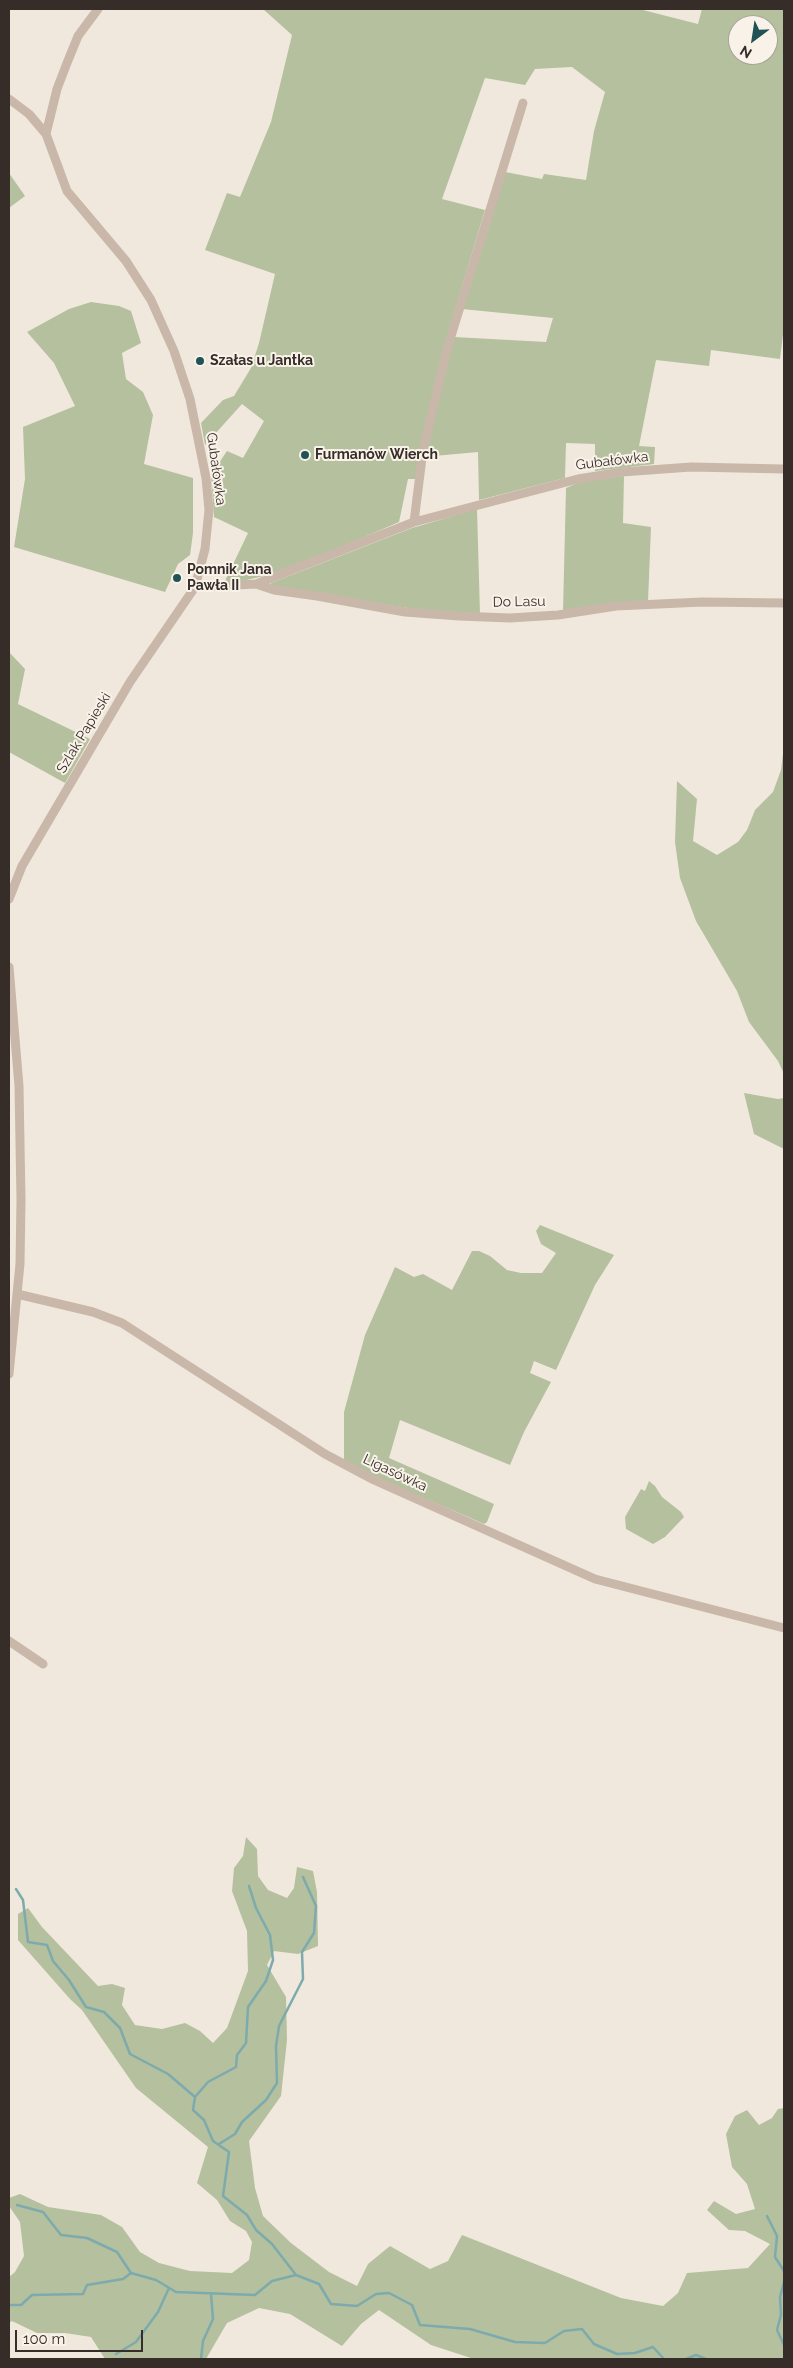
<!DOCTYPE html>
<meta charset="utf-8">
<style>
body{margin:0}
#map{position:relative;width:793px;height:2368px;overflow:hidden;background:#f1e8dd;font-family:Raleway,sans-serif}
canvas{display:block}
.frame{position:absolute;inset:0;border:10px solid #362d29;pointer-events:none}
.north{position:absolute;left:728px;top:15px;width:50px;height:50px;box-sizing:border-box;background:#f9f2e9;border:1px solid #aba39c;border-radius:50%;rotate:211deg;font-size:14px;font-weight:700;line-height:20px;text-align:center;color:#362d29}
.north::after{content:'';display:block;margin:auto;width:18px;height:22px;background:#205356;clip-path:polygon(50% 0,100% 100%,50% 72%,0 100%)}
.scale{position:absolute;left:15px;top:2330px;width:128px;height:22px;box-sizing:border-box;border:2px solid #362d29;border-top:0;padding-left:6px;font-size:15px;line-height:18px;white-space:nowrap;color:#362d29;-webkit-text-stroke:4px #f9f2e9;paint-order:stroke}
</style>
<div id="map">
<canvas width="793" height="2368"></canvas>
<div class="frame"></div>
<div class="north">N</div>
<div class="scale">100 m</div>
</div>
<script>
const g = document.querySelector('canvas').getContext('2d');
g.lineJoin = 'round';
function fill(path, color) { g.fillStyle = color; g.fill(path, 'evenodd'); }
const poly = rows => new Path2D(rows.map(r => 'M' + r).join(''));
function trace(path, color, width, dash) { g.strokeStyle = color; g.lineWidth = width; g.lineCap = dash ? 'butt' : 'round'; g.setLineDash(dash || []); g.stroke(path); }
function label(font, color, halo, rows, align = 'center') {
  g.font = font + ' Raleway,sans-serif'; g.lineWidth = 4; g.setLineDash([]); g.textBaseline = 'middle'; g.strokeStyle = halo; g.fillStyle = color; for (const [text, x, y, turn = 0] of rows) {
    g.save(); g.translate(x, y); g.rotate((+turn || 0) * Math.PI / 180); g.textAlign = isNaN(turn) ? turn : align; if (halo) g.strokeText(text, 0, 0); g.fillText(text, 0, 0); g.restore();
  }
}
const green = poly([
 [263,9,639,9,698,24,702,9,784,9,784,326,780,359,711,350,709,366,656,360,639,446,655,447,654,464,595,471,595,444,566,443,565,478,479,500,478,452,423,457,454,337,546,342,553,318,462,309,505,172,542,179,544,174,586,180,594,131,605,92,572,67,535,69,525,85,485,78,442,199,485,210,447,336,416,479,408,479,399,522,320,556,268,575,242,581,225,581,248,533,214,517,211,475,227,451,243,458,264,421,242,404,205,445,201,423,223,400,234,396,251,368,259,343,275,274,205,250,227,193,240,197,271,122,292,35],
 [738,25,768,25,768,55,738,55],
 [9,173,25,196,9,208],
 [91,302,119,306,131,311,141,343,122,353,126,379,143,392,153,415,144,464,193,478,193,533,190,555,178,564,165,592,14,547,25,479,23,427,75,406,54,363,27,332,69,309],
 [624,476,623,523,651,527,648,602,563,612,566,488,580,482],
 [477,509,480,614,433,612,270,586,271,583,412,528],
 [9,652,25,669,18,704,90,739,65,783,9,752],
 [784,746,784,1074,778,1061,749,1022,737,991,696,921,680,878,675,842,677,781,697,799,693,841,717,855,738,842,747,830,755,810,773,792,781,770],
 [744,1093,778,1099,784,1098,784,1149,754,1134],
 [540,1225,614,1255,595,1285,556,1370,534,1361,530,1373,551,1382,524,1432,510,1465,400,1420,389,1458,494,1504,487,1522,484,1524,468,1517,382,1480,344,1460,344,1412,365,1335,395,1267,414,1277,423,1274,452,1290,472,1251,479,1251,490,1256,507,1270,521,1273,542,1273,556,1253,541,1244,536,1231],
 [649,1481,655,1486,662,1497,681,1512,684,1517,665,1537,653,1544,626,1529,625,1517,641,1489,645,1491],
 [246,1837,257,1849,258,1876,268,1890,287,1898,294,1888,297,1867,313,1871,317,1892,318,1946,298,1954,274,1951,267,1965,286,1997,287,2040,281,2096,249,2141,255,2188,263,2216,291,2243,329,2272,357,2286,368,2264,390,2246,430,2269,448,2261,462,2235,621,2298,663,2306,678,2293,687,2273,748,2268,770,2244,745,2231,729,2230,707,2210,714,2201,736,2214,755,2209,747,2184,732,2167,726,2134,735,2116,747,2110,759,2125,772,2118,778,2109,784,2108,784,2359,474,2359,431,2345,379,2310,361,2324,342,2346,290,2314,259,2308,227,2323,206,2359,105,2359,91,2337,65,2333,37,2333,12,2321,9,2323,9,2277,15,2272,24,2256,20,2222,9,2206,9,2198,20,2194,48,2207,101,2215,122,2227,140,2252,159,2263,190,2271,232,2273,249,2260,252,2242,246,2231,230,2221,217,2200,197,2183,208,2147,136,2088,82,2010,70,1999,18,1940,18,1914,28,1908,42,1927,98,1986,112,1984,125,1988,122,2005,135,2025,162,2029,185,2023,200,2031,213,2043,227,2028,248,1971,247,1931,232,1891,234,1868,243,1856]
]);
const stream = poly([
 [16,1889,23,1900,28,1942,47,1945,53,1961,69,1980,86,2007,104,2012,120,2028,130,2054,168,2074,195,2097,193,2110,204,2120,213,2141,229,2152,223,2196,247,2215,256,2230,272,2244,296,2275,319,2284,331,2304,357,2306,376,2294,389,2293,412,2305,420,2325,470,2329,515,2342,545,2343,564,2331,582,2329,594,2344,617,2354,635,2353,653,2347,664,2359],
 [195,2097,208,2082,236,2067,237,2055,246,2043,248,2007,266,1981,273,1960,270,1935,256,1908,249,1886],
 [219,2144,235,2134,242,2122,266,2100,277,2083,276,2046,279,2026,303,1979,302,1952,314,1933,316,1906,303,1877],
 [17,2205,43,2212,61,2235,87,2238,117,2252,131,2273,156,2280,176,2292,255,2295,272,2281,296,2275],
 [767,2216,777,2236,775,2257,784,2271],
 [784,2282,780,2297,781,2315,777,2330,784,2345],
 [9,2305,21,2305,32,2295,83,2294,87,2285,123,2279,131,2273],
 [116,2354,136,2342,158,2312,169,2288],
 [201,2359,203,2341,213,2319,211,2294],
 [686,2359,696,2355,706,2359]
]);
const minor = poly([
 [9,99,29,114,46,134],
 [414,522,423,450,447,349,523,103],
 [256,584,274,590,317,596,405,612,459,616,510,618,558,615,616,606,702,602,784,603],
 [195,587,256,584,414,522,578,479,622,472,691,467,784,469],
 [9,899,22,866,130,682,195,587,205,549,209,510,206,478,190,399,174,351,151,300,126,261,67,191,46,134,57,89,67,63,78,36,98,9],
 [9,967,19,1086,21,1200,20,1264,9,1374],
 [17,1294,93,1312,122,1323,325,1454,374,1480,595,1579,784,1628],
 [9,1641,43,1664]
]);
const markers = [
 [200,361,5,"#205356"],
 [305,455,5,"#205356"],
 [177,578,5,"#205356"]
];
const poiNames = [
 ["Szałas u Jantka",210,361],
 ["Furmanów Wierch",315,455],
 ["Pomnik Jana",187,570],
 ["Pawła II",187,586]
];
const streetNames = [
 ["Gubałówka",612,461,-7],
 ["Gubałówka",216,469,82],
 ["Do Lasu",519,602,-1],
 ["Szlak Papieski",84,733,-59],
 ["Ligasówka",395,1473,25]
];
fill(green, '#b4c09e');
trace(stream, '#7dabad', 2.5);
trace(minor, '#c9b8a9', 9);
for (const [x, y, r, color] of markers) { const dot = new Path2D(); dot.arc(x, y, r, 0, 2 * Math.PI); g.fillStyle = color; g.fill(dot); trace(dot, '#f9f2e9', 2); }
label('bold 14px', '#362d29', '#f9f2e9', poiNames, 'left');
label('14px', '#362d29', '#f9f2e9', streetNames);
</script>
